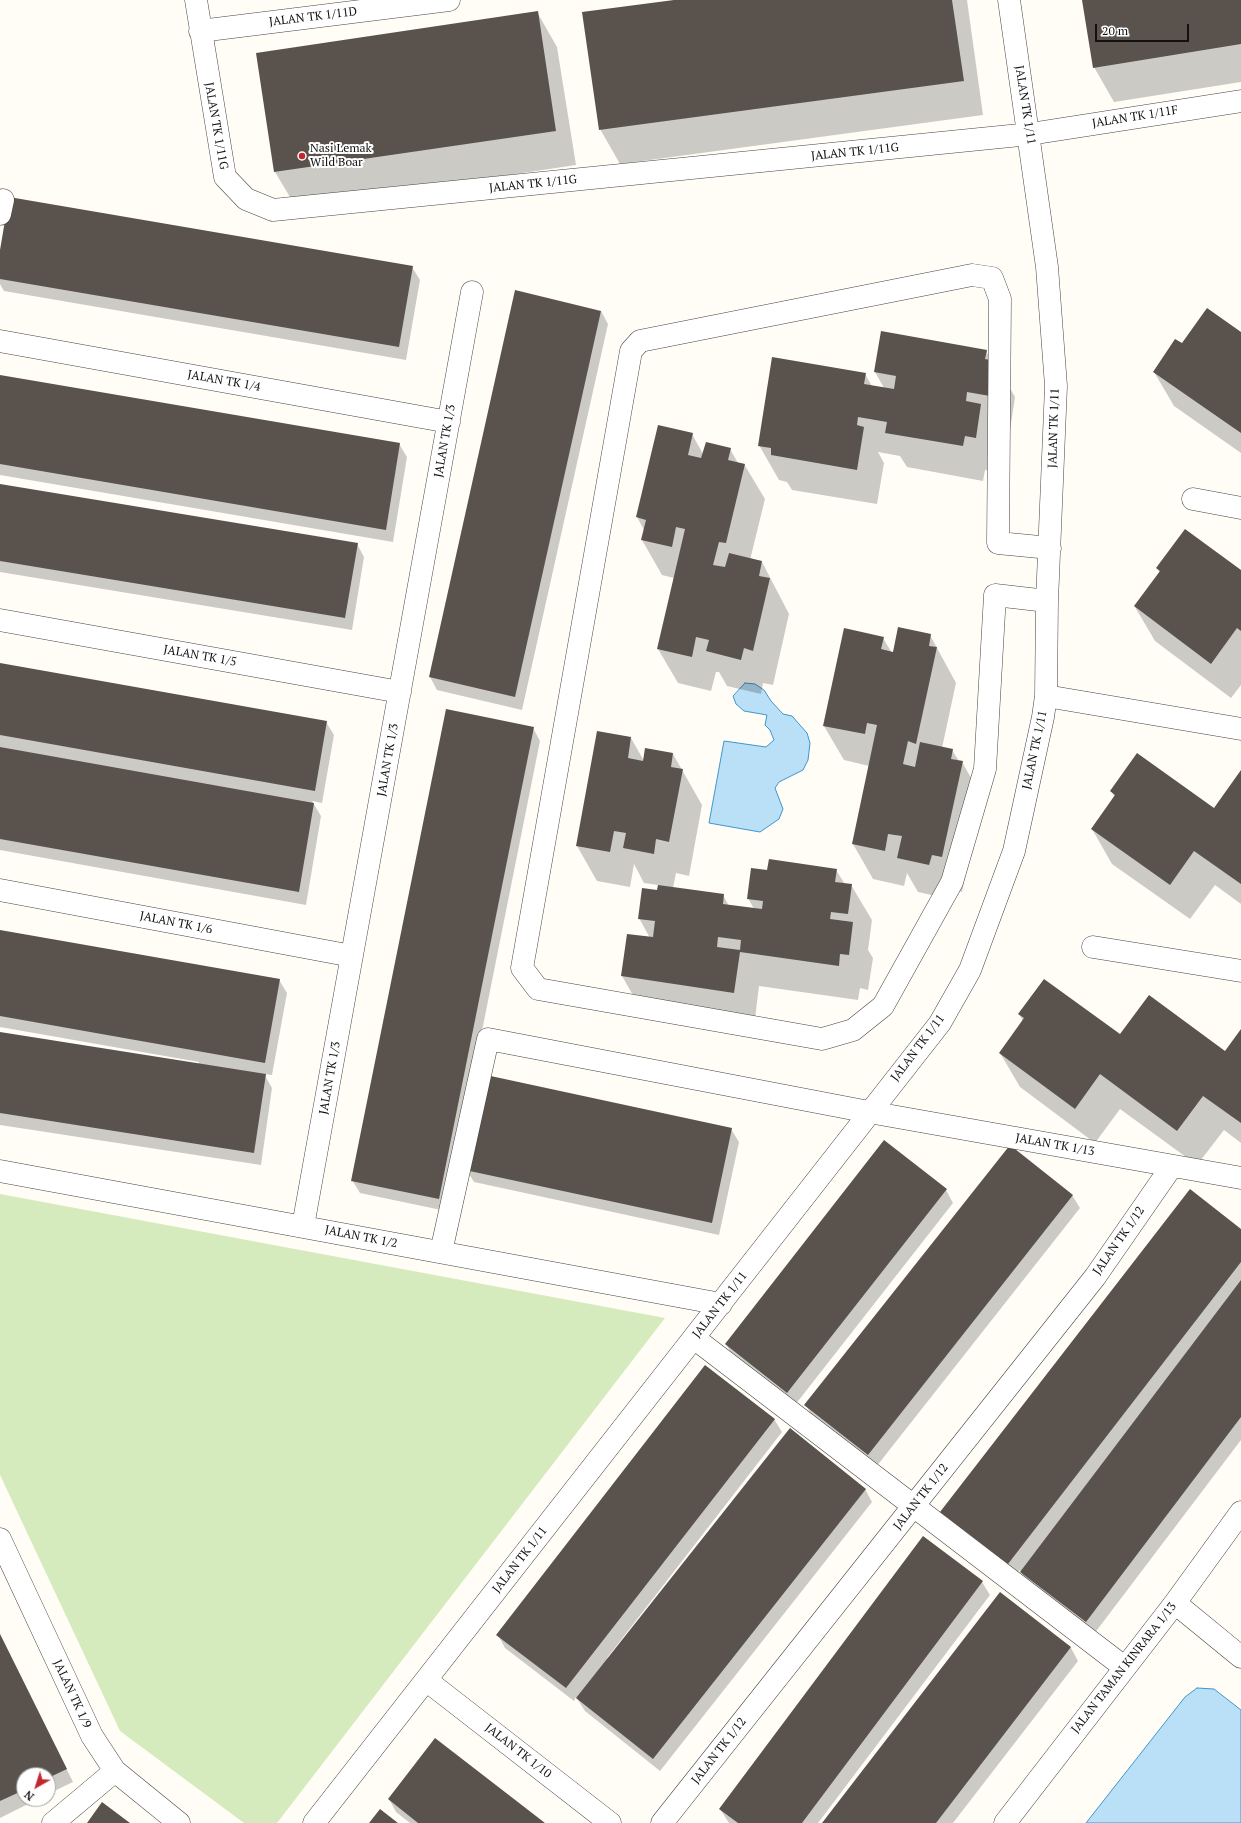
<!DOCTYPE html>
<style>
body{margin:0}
#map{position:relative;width:1241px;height:1823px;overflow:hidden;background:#fffdf5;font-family:"PT Serif",serif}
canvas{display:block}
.north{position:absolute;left:16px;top:1767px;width:40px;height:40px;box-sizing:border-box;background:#fff;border:1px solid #a0a0a0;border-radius:50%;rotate:219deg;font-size:11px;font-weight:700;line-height:16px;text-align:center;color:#111}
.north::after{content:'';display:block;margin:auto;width:14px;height:18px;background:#c4262e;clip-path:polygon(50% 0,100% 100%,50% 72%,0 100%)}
.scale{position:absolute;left:1095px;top:24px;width:94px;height:18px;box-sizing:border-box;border:2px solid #111;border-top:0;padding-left:5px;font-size:12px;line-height:14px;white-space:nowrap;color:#111;-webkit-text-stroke:3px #fff;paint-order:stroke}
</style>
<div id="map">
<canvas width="1241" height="1823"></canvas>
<div class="north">N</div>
<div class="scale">20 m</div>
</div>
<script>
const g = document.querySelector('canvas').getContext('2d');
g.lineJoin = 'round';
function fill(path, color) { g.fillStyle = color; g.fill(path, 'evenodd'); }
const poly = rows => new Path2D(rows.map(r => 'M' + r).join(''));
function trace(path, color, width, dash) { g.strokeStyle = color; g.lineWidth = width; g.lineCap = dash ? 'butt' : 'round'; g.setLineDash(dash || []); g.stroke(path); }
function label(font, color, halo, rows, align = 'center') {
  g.font = font + ' "PT Serif",serif'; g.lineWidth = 4; g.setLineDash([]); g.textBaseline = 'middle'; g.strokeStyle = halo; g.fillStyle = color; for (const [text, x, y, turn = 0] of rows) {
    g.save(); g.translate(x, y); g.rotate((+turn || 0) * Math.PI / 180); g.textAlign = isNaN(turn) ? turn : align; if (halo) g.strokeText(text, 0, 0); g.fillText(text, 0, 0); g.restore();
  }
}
const green = poly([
 [0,1194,665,1318,277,1823,244,1823,120,1731,0,1475]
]);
const water = poly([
 [745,683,755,684,764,690,771,701,783,714,792,716,807,733,810,743,808,760,803,770,779,782,775,788,783,809,779,819,760,832,709,823,724,741,766,747,774,740,770,730,765,725,767,715,744,711,736,704,733,696,745,683],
 [1197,1688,1214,1689,1241,1710,1241,1823,1086,1823,1185,1697,1197,1688]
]);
const shadow = poly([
 [682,0,967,0,983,115,620,164,600,129],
 [1083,0,1241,0,1241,82,1114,102,1094,67],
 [537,12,557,47,576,165,296,207,275,172,257,54],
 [0,256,412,267,420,280,406,360,4,291,0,284],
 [601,311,608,324,522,710,437,690,430,677],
 [882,333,986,351,992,362,995,362,1015,397,1010,430,995,472,985,470,983,481,907,467,900,456,878,452,884,463,877,504,792,490,787,482,779,480,759,445,865,374,872,386,884,388,875,372],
 [1241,333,1241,453,1174,406,1154,372,1183,344],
 [0,376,399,444,407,457,393,542,0,475],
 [692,434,703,454,730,449,738,463,744,464,765,499,750,560,762,562,789,614,773,685,763,683,761,694,727,686,719,672,716,672,711,691,678,683,658,649,674,578,662,575,642,540,644,530,637,517],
 [0,485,357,544,364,557,352,630,0,572],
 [1157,568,1241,572,1241,685,1231,698,1155,641,1135,607,1160,573],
 [930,635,956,683,942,748,952,750,959,761,962,762,982,797,962,892,952,889,949,899,918,892,907,873,904,886,873,879,853,844,869,766,844,760,824,726,883,638,892,653,894,653],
 [0,664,326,722,334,735,322,803,312,801,321,816,306,905,0,850],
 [533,728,540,741,446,1211,360,1193,352,1180],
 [631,738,644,761,673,754,702,805,689,876,676,873,673,888,723,895,729,906,754,909,748,898,768,871,836,870,845,884,851,885,872,920,868,950,873,958,868,990,860,988,858,1000,759,986,754,1027,642,1011,622,976,628,935,650,938,639,918,658,891,658,885,644,883,634,864,630,887,597,881,577,846],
 [1241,773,1241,904,1215,885,1190,919,1112,864,1092,829,1115,797,1111,791,1214,810],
 [0,931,279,980,287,993,272,1075,264,1074,272,1088,261,1165,0,1125,0,1033,198,1064,199,1062,0,1027],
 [1019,1014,1120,1036,1225,1052,1241,1031,1241,1143,1224,1130,1197,1165,1120,1109,1095,1143,1020,1087,1000,1053,1023,1021],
 [731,1129,739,1142,719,1235,474,1182,466,1169],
 [946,1190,953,1203,795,1405,733,1357,726,1344],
 [1072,1195,1080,1208,876,1467,813,1418,806,1405],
 [1241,1230,1241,1440,1094,1634,1028,1585,1020,1570,1015,1576,949,1525,942,1512],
 [774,1419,782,1432,607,1658,608,1659,865,1489,872,1502,660,1771,585,1711,576,1697,574,1701,505,1648,498,1635],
 [923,1538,982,1582,990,1595,818,1823,729,1823,720,1809],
 [1000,1593,1071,1648,1078,1661,953,1823,823,1823],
 [0,1634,73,1782,48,1794,48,1775,24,1775,24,1799,38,1799,0,1818],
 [389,1799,544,1823,410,1823,396,1812]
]);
const building = poly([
 [674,0,952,0,964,81,599,130,582,12],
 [1082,0,1241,0,1241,44,1093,68],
 [538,11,556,131,274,172,256,53],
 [9,197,413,266,399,347,0,279,0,250],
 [515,290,601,311,515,697,429,677],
 [1207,308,1241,332,1241,433,1153,372,1175,339,1182,343],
 [881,331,987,350,985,359,996,361,990,396,967,392,966,401,981,404,976,438,965,436,963,446,885,433,887,422,858,417,857,425,864,427,857,470,771,455,771,448,758,446,772,357,866,373,864,384,894,389,896,376,874,372],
 [0,375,400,443,386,530,0,464],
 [658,425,693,433,688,455,701,458,706,442,731,448,728,460,745,464,726,543,719,542,713,565,725,567,729,553,762,561,759,576,770,578,753,651,744,648,741,660,706,651,709,640,696,637,692,657,657,649,685,529,676,527,672,547,641,540,646,520,636,517],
 [0,484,358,543,345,618,0,561],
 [1185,529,1241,570,1241,631,1237,628,1211,664,1134,606,1160,571,1156,568],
 [898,627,931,634,929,646,937,647,916,744,908,741,903,764,915,767,920,742,953,749,951,759,963,761,942,857,932,855,929,865,897,858,902,836,888,834,885,851,852,844,877,725,867,723,865,734,823,726,844,628,884,637,881,649,893,652],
 [0,663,327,721,315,791,0,735],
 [446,709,534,727,439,1199,351,1181],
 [597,731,631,737,628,758,643,761,645,748,673,753,671,767,683,769,669,842,656,839,654,854,623,848,626,833,614,831,610,852,576,846],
 [0,747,314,803,299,892,0,839],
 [1137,753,1214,808,1241,770,1241,884,1194,851,1170,885,1091,829,1115,795,1110,791],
 [769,859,837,869,835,882,852,884,848,914,831,912,830,919,853,922,849,955,840,954,839,966,740,952,734,993,621,976,627,934,653,937,655,921,638,919,642,888,657,890,658,885,724,894,723,904,762,909,763,901,747,899,751,868,767,870],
 [718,937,741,940,740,950,717,947],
 [0,930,280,979,265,1063,0,1016],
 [1044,979,1120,1034,1149,995,1225,1051,1241,1029,1241,1123,1203,1096,1177,1131,1100,1074,1075,1109,999,1053,1024,1018,1018,1014],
 [0,1032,266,1074,254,1153,0,1113],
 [486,1075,732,1128,712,1223,465,1170],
 [884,1140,947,1189,787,1393,725,1344],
 [1010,1145,1073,1195,868,1455,804,1405],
 [1190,1189,1241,1229,1241,1262,1008,1564,940,1512],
 [1241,1280,1241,1417,1086,1622,1020,1572],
 [705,1365,775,1419,566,1688,496,1635],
 [790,1428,866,1489,653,1759,576,1698],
 [923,1536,983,1581,802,1823,738,1823,719,1809],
 [1000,1592,1071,1647,936,1823,822,1823],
 [0,1634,67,1769,48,1778,48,1775,24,1775,24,1790,0,1801],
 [435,1738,545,1823,418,1823,388,1799],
 [102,1802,130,1823,87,1823],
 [380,1809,398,1823,369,1823]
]);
const minor = poly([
 [196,0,225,177,246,199,273,210,1030,134,1241,101],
 [200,31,449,0],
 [0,214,3,200],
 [0,341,449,422],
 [1193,499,1241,508],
 [1047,601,995,595,985,769,952,882,883,1006,853,1030,822,1039,538,989,522,968,631,351,640,341,972,275,992,278,1000,299,998,543,1050,548],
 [0,620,400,692],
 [1046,696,1241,729],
 [0,890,352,956],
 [1093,947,1241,971],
 [0,1171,721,1304],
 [303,1226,472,292],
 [441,1252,488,1039,869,1112,1241,1178],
 [694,1338,1124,1667],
 [0,1539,92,1736,115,1771,179,1823],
 [1175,1603,1241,1657],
 [426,1680,610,1823],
 [53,1823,115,1771],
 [314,1823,940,1023,970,970,1014,851,1043,717,1046,696,1047,601,1056,386,1047,267,1009,0],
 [662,1823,1095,1277,1172,1166],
 [1005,1823,1175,1603,1241,1512]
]);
const markers = [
 [302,156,4,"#c4262e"]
];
const streetNames = [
 ["JALAN TK 1/11D",313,17,-7],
 ["JALAN TK 1/11",1025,105,81],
 ["JALAN TK 1/11F",1135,117,-9],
 ["JALAN TK 1/11G",216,126,80],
 ["JALAN TK 1/11G",855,152,-6],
 ["JALAN TK 1/11G",533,184,-6],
 ["JALAN TK 1/4",224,381,10],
 ["JALAN TK 1/11",1054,428,-88],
 ["JALAN TK 1/3",445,441,-80],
 ["JALAN TK 1/5",200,656,10],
 ["JALAN TK 1/11",1035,750,-78],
 ["JALAN TK 1/3",388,760,-80],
 ["JALAN TK 1/6",176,923,11],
 ["JALAN TK 1/11",918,1048,-53],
 ["JALAN TK 1/3",330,1078,-80],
 ["JALAN TK 1/13",1055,1145,10],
 ["JALAN TK 1/2",361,1237,11],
 ["JALAN TK 1/12",1119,1241,-55],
 ["JALAN TK 1/11",720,1305,-52],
 ["JALAN TK 1/12",921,1497,-52],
 ["JALAN TK 1/11",520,1560,-52],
 ["JALAN TAMAN KINRARA 1/13",1124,1668,-52],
 ["JALAN TK 1/9",72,1694,65],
 ["JALAN TK 1/10",518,1751,38],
 ["JALAN TK 1/12",719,1751,-52]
];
const poiNames = [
 ["Nasi Lemak",310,149],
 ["Wild Boar",310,163]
];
fill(green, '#d5ebbd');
fill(water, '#b9e0f7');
trace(water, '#3f96cf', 1);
fill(shadow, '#0003');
fill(building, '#5a524d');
trace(minor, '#444', 23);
trace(minor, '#fff', 22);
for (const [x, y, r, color] of markers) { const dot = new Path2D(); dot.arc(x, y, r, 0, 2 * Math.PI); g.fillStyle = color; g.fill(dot); trace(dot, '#fff', 1.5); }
label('12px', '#111', '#fff', streetNames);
label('12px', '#111', '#fff', poiNames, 'left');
</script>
